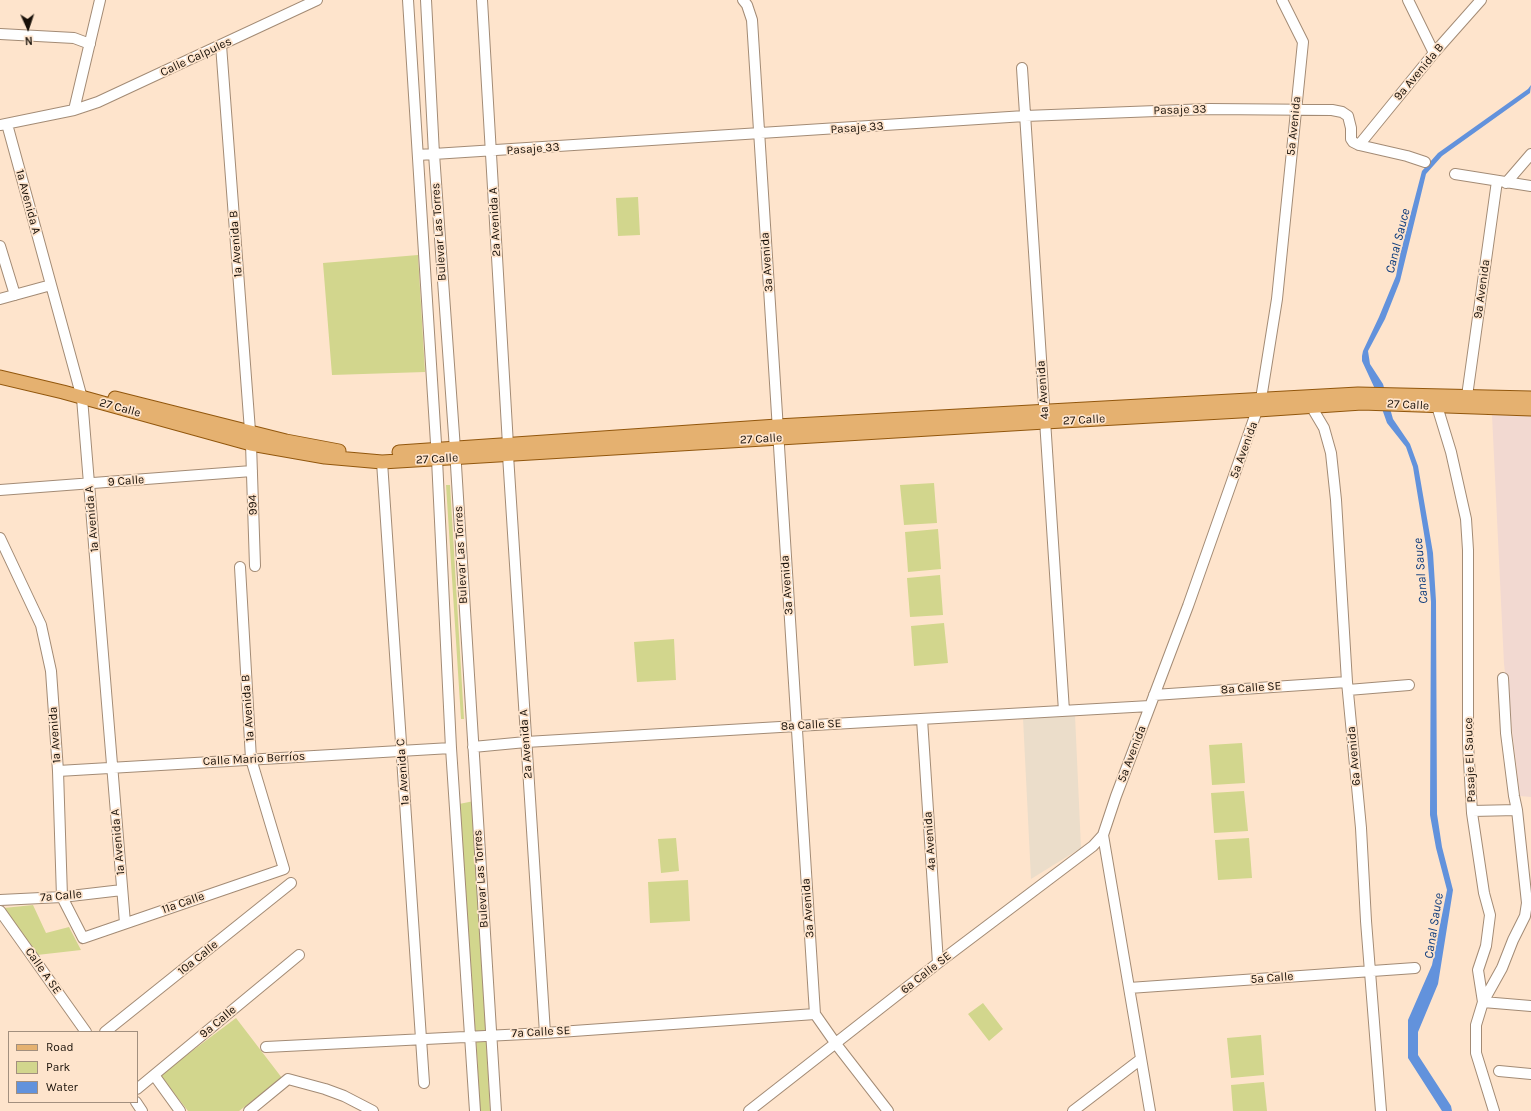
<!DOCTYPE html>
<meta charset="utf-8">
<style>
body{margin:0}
#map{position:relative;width:1531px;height:1111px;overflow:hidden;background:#fee4cc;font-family:Karla,sans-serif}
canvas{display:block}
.legend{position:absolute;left:8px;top:1031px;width:130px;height:72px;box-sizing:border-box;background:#fee4cc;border:1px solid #a28f7e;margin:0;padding:5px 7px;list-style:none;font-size:12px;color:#181008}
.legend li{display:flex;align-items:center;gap:8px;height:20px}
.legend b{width:20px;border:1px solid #a28f7e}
.north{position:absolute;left:8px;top:8px;width:40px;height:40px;-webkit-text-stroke:3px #fee4cc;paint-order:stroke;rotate:177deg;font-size:11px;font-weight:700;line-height:16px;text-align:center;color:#181008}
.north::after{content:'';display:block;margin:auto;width:14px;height:18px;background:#181008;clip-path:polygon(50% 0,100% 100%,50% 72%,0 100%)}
</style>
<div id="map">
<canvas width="1531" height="1111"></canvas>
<ul class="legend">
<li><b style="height:5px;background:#e5b170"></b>Road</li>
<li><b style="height:11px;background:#d2d68d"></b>Park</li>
<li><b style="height:11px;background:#6292dc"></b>Water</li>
</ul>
<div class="north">N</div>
</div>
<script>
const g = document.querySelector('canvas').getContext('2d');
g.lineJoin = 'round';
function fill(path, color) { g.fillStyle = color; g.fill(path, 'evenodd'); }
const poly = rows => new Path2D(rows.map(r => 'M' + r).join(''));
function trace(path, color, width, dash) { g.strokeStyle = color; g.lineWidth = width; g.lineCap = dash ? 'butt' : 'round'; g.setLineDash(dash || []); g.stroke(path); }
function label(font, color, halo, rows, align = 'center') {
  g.font = font + ' Karla,sans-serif'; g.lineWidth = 3.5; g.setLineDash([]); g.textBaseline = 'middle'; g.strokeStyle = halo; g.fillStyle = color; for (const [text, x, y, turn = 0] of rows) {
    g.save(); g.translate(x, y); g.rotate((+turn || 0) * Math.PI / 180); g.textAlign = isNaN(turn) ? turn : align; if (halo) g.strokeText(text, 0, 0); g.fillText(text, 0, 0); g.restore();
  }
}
const commercial = poly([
 [1492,415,1531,416,1531,797,1520,796,1504,664]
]);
const medical = poly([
 [1075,715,1081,848,1031,879,1023,718]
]);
const green = poly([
 [638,197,640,235,618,236,616,198],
 [418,255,425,372,332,375,323,263],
 [934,483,937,523,904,525,900,485],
 [446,485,450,485,464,719,461,719],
 [938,529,941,569,908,572,905,532],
 [940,575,943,615,910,617,907,578],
 [944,623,948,663,914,666,911,626],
 [674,639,676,680,637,682,634,642],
 [1242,743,1245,783,1212,785,1209,745],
 [1244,791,1248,831,1214,833,1211,793],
 [474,801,487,1053,490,1111,480,1111,477,1053,459,804],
 [676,838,679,871,661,873,658,839],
 [1249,838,1252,878,1218,880,1215,840],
 [688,880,690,921,650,923,648,882],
 [33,905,46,933,69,927,81,950,37,955,4,908],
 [983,1003,1003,1029,989,1041,968,1014],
 [236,1018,282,1078,239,1111,188,1111,160,1075],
 [1261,1035,1264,1075,1231,1078,1227,1038],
 [1264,1082,1267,1111,1233,1111,1231,1085]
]);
const water = poly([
 [1531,85,1530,93,1442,156,1426,174,1400,281,1385,319,1368,351,1370,364,1383,384,1393,419,1410,444,1418,466,1433,553,1436,601,1437,814,1442,847,1453,890,1438,984,1418,1032,1418,1055,1451,1106,1452,1111,1442,1111,1408,1058,1408,1020,1432,965,1447,890,1436,848,1430,815,1431,602,1427,552,1413,467,1406,447,1387,423,1375,389,1362,361,1362,356,1363,351,1379,317,1396,276,1400,255,1422,171,1438,153,1528,89]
]);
const minor = poly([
 [408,0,437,459,451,748,475,1111],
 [426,0,434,154,455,449,496,1111],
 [482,0,508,445],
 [743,0,747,5,752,20,815,1014,836,1044,888,1111],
 [1408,0,1434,53],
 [0,34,74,38,90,44],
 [221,45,251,444,255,566],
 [1022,68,1064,711],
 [74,110,100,0],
 [7,124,82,398,125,923],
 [0,125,74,110,98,102,317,0],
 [1359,145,1434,53,1481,0],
 [418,155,1025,116,1209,109,1332,110,1342,112,1348,116,1351,128,1351,139,1353,142,1359,145,1407,156,1425,162],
 [1455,174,1531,186],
 [1506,183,1531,154],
 [0,246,15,295],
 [0,299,51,285],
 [1467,396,1497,181],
 [1311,406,1324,428,1331,453,1336,500,1347,682,1361,828,1366,921,1381,1111],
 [1437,406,1451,452,1466,519,1468,550,1468,744,1472,813,1484,893,1490,915,1486,946,1478,970,1483,1002,1476,1025,1476,1053,1494,1111],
 [508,455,545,1033],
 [382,462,424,1083],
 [0,490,252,471],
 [0,538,41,625,51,671,58,771,62,897,83,938,284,869,251,759,240,567],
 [1503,678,1506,733,1514,796,1517,810,1527,903,1525,916,1513,940,1502,968,1483,1002,1531,1006],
 [1348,690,1409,685],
 [1154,695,1347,682],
 [922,719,938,963],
 [473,747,526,742,797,726,1150,706],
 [58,771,451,748],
 [1472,811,1517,810],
 [0,900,62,897,122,890],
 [0,911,86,1032],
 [1129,988,1415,968],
 [105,1032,291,883],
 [266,1047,545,1033,815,1014],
 [1499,1071,1531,1074],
 [154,1075,180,1111],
 [137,1089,299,955],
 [136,1102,142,1111],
 [249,1111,288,1079,325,1089,344,1096,373,1111],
 [749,1111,938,963,1093,846,1103,835],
 [1073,1111,1141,1059],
 [1150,1111,1103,835,1116,796,1188,606,1261,399,1277,299,1303,42,1282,0]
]);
const major = poly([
 [0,377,63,392,251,444,325,457,382,462,1045,422,1258,410,1362,403,1531,409],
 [115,398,286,441,339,451],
 [399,452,777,426,1358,394,1531,398]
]);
const streetNames = [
 ["Calle Calpules",196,57,-25],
 ["9a Avenida B",1419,72,-50],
 ["Pasaje 33",1180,110,-2],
 ["5a Avenida",1294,126,-84],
 ["Pasaje 33",857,128,-4],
 ["Pasaje 33",533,149,-4],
 ["1a Avenida A",28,202,75],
 ["2a Avenida A",495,222,-93],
 ["Bulevar Las Torres",439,232,-94],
 ["1a Avenida B",236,244,-94],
 ["3a Avenida",767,262,-94],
 ["9a Avenida",1482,289,-82],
 ["4a Avenida",1043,390,-94],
 ["27 Calle",1408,405,3],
 ["27 Calle",120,408,15],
 ["27 Calle",1084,420,-3],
 ["27 Calle",761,439,-3],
 ["5a Avenida",1244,450,-70],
 ["27 Calle",437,459,-3],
 ["9 Calle",126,481,-4],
 ["994",253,505,-92],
 ["1a Avenida A",92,519,-95],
 ["Bulevar Las Torres",461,555,-93],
 ["3a Avenida",787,585,-94],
 ["8a Calle SE",1251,688,-4],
 ["1a Avenida B",248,708,-94],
 ["8a Calle SE",811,725,-3],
 ["1a Avenida",55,735,-94],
 ["2a Avenida A",526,744,-94],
 ["5a Avenida",1132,754,-69],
 ["6a Avenida",1354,756,-95],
 ["Calle Mario Berríos",254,759,-3],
 ["Pasaje El Sauce",1470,760,-92],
 ["1a Avenida C",403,772,-94],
 ["4a Avenida",930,841,-94],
 ["1a Avenida A",118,842,-95],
 ["Bulevar Las Torres",481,879,-94],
 ["7a Calle",61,896,-5],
 ["11a Calle",183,903,-19],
 ["3a Avenida",808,908,-94],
 ["10a Calle",198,958,-39],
 ["Calle A SE",43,971,55],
 ["6a Calle SE",926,973,-38],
 ["5a Calle",1272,978,-4],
 ["9a Calle",218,1022,-40],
 ["7a Calle SE",541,1032,-3]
];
const waterNames = [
 ["Canal Sauce",1398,241,-76],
 ["Canal Sauce",1421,571,-95],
 ["Canal Sauce",1434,926,-81]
];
fill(commercial, '#f2d9d1');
fill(medical, '#ebddca');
fill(green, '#d2d68d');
fill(water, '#6292dc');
trace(minor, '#a38b75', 12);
trace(major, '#92570d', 15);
trace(minor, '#fff', 10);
trace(major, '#e5b170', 13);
label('12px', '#181008', '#fee4cc', streetNames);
label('italic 13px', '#0d3b7c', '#fee4cc', waterNames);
</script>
